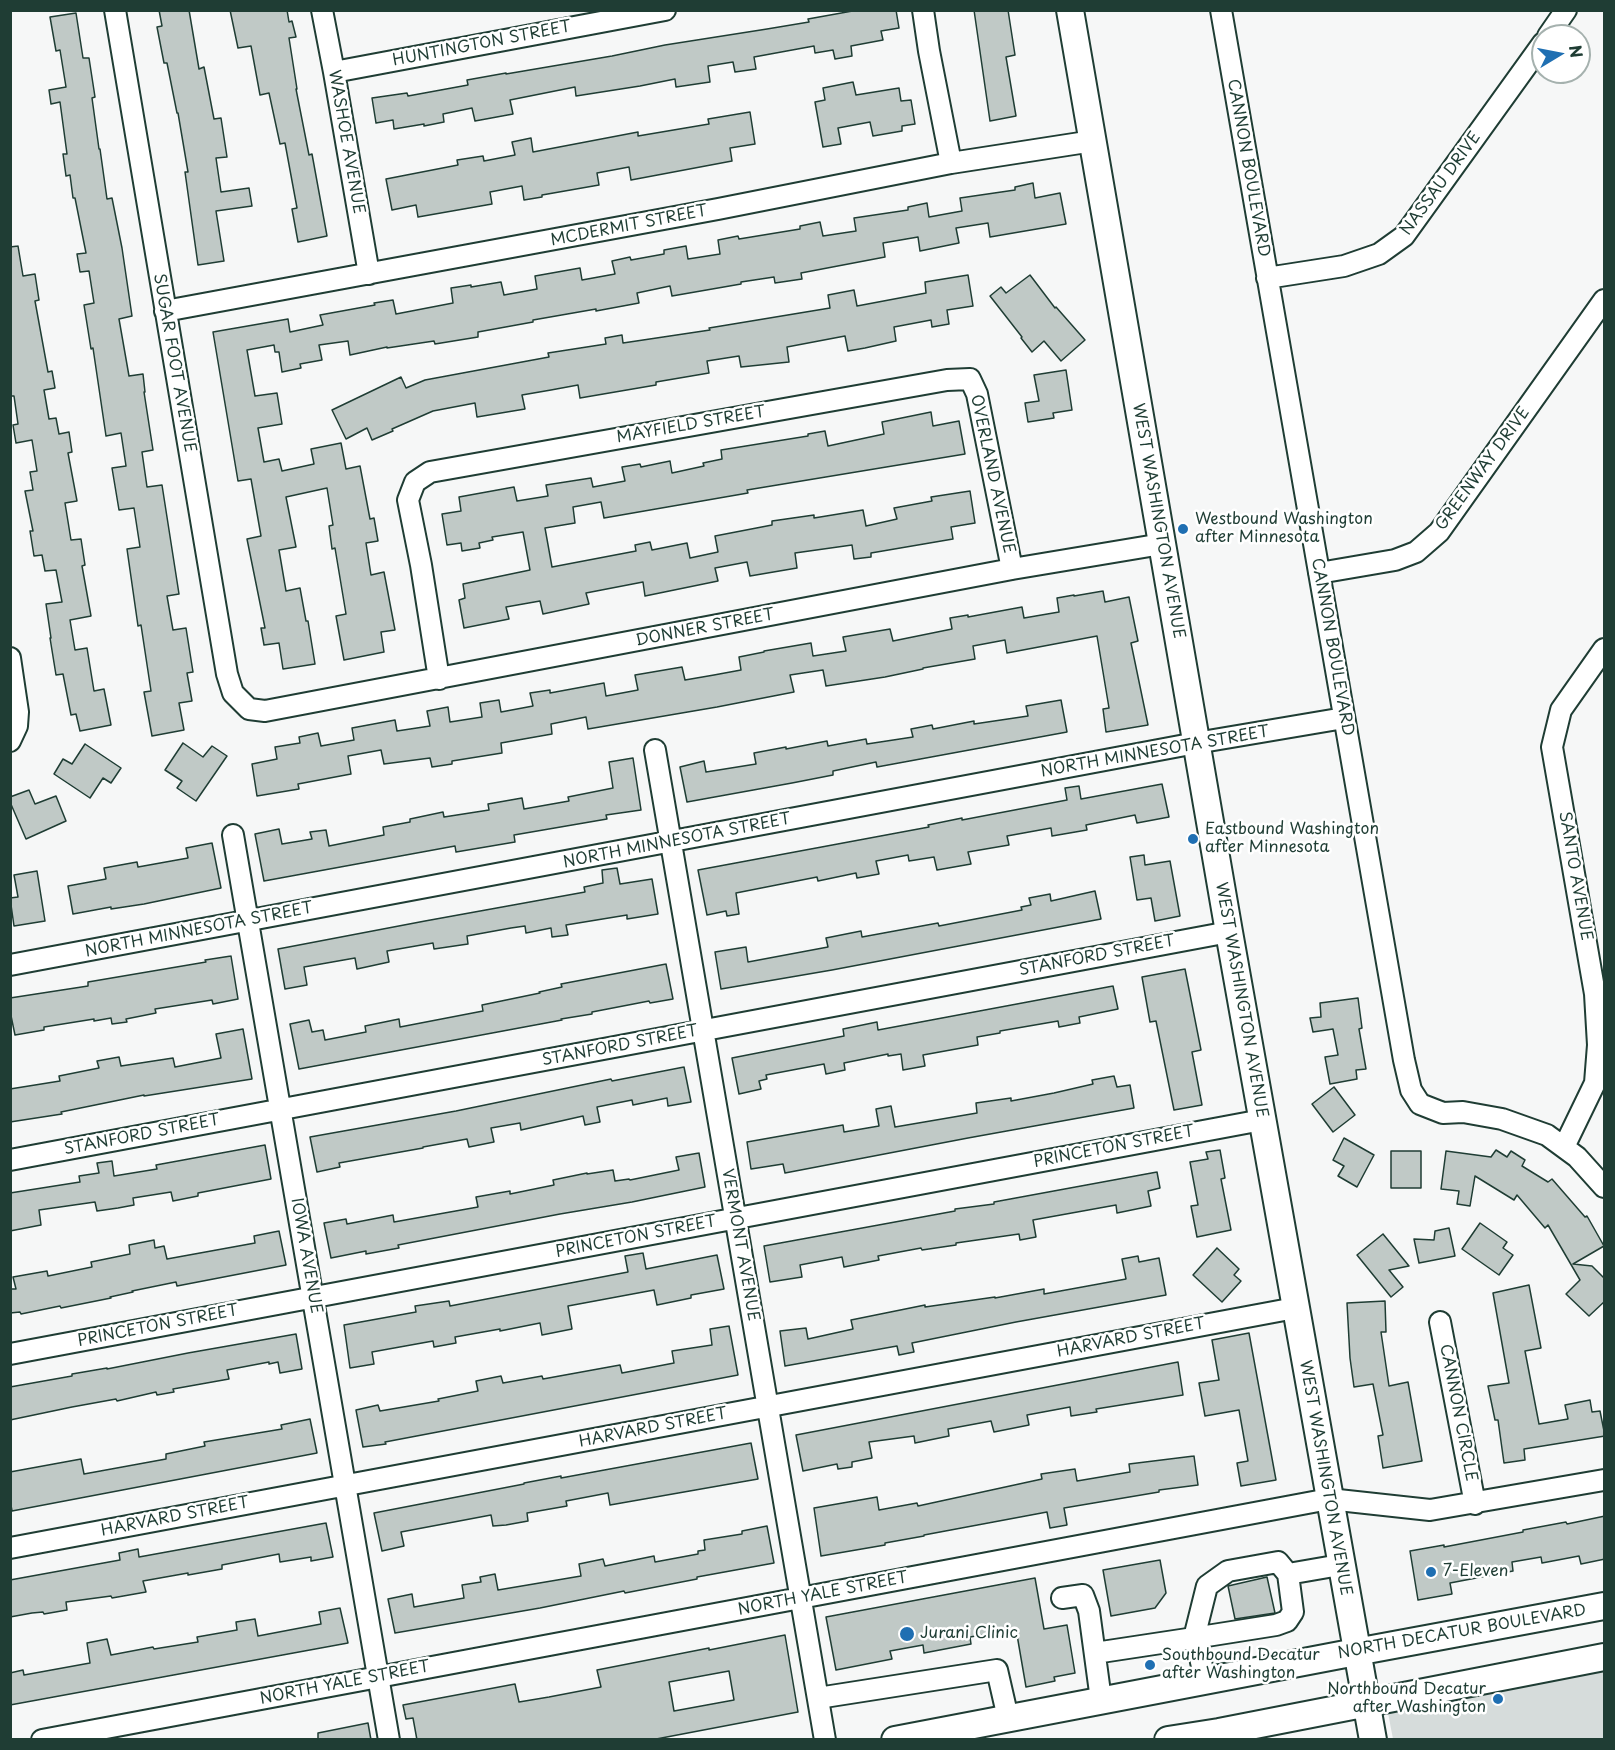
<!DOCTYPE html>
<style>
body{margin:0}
#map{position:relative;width:1615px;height:1750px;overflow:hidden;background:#f6f7f7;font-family:"Playpen Sans",sans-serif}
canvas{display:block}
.frame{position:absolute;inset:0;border:12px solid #1f3d34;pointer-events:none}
.north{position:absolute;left:1531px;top:24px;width:60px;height:60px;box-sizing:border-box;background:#fff;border:2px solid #a5b1ae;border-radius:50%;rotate:80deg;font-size:16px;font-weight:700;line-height:24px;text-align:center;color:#1f3d34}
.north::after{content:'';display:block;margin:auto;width:21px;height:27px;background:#1f6fb2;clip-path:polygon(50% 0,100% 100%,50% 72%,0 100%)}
</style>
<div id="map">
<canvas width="1615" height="1750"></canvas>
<div class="frame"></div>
<div class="north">N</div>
</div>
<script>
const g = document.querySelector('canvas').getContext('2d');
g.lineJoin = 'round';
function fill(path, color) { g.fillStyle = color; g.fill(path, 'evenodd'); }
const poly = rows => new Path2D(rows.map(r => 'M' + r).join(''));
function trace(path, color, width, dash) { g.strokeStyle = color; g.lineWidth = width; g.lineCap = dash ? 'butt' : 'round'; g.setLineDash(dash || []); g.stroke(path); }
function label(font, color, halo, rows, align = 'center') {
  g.font = font + ' "Playpen Sans",sans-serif'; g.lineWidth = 5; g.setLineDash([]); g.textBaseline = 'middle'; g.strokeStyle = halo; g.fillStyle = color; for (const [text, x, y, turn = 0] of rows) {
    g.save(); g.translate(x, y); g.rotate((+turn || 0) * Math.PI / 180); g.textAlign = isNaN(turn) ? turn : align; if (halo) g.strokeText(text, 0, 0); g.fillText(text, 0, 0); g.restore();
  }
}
const green = poly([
 [1604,1652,1604,1739,1393,1739,1384,1692]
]);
const building = poly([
 [159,10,189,10,199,69,204,67,214,119,221,118,227,157,216,158,221,192,249,188,252,206,216,211,224,261,198,265,185,172,188,172,178,113,177,113,167,63,164,63,157,27,162,26,159,10],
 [230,10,287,10,289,22,292,21,296,37,289,38,297,89,296,89,309,155,312,154,327,236,298,242,292,209,297,208,285,143,280,144,269,93,260,95,251,46,238,48,230,10],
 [858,10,896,10,899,28,881,31,883,40,851,46,852,56,835,59,833,50,815,53,814,46,754,57,756,69,735,72,733,62,708,66,710,82,676,87,675,79,640,86,576,96,575,87,510,100,513,114,475,121,472,108,443,114,444,122,424,126,424,124,394,129,393,120,376,123,372,98,407,93,408,96,468,85,467,80,506,73,506,74,612,56,665,45,767,29,809,22,808,19,858,10],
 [974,10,1008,10,1015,55,1006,57,1016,116,990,121,974,10],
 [76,13,83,58,89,58,95,97,92,98,99,149,100,149,107,199,112,198,122,248,132,316,119,319,129,376,143,374,145,392,144,392,153,450,142,452,147,487,162,485,179,594,167,596,173,630,186,628,193,672,187,673,192,701,179,703,184,730,152,736,144,692,151,691,141,625,138,626,127,549,140,547,134,508,119,510,112,468,126,466,121,433,106,436,93,348,91,349,84,305,94,303,89,271,80,272,77,254,86,253,75,198,73,198,70,175,66,176,63,154,67,154,60,102,51,104,49,90,66,87,60,50,56,51,50,17,76,13],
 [853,82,856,95,899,88,901,101,911,100,915,124,902,126,902,131,873,136,870,122,838,128,841,144,823,147,815,102,825,100,823,88,853,82],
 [750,112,755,144,730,148,732,161,631,180,629,167,597,173,599,185,542,195,542,197,524,200,522,186,490,192,492,204,418,217,416,205,392,210,386,179,458,165,457,160,483,156,484,161,515,155,512,142,531,138,533,152,638,132,638,136,709,124,708,119,750,112],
 [1033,183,1035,198,1060,193,1066,224,990,237,988,223,956,228,959,243,920,251,918,237,883,243,885,257,801,273,802,279,775,283,774,277,741,282,741,284,672,296,670,286,637,293,639,303,596,311,596,309,533,320,533,322,478,332,478,337,435,344,434,341,387,348,387,347,350,355,348,341,319,345,322,360,300,364,301,368,282,372,279,352,275,352,274,345,247,350,255,396,277,393,282,424,258,428,264,462,279,459,282,471,314,464,311,449,341,443,346,469,360,466,370,519,374,518,378,541,366,543,371,575,384,572,395,630,381,632,384,652,344,660,336,616,346,614,335,548,332,549,329,526,333,525,327,488,286,497,296,547,279,550,286,591,300,588,306,621,308,621,315,664,283,669,279,643,264,645,261,628,265,628,247,539,261,536,251,479,238,481,213,332,288,319,290,332,323,325,320,315,375,305,374,303,393,300,396,314,453,303,451,288,471,285,471,287,501,282,504,295,537,289,535,276,580,268,582,280,615,274,612,261,630,257,631,260,664,254,664,250,686,246,688,259,720,254,718,240,738,236,739,239,800,229,800,226,820,222,823,236,856,231,854,218,908,210,908,207,927,203,929,217,962,211,960,198,1015,190,1015,187,1033,183],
 [18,246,23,276,35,274,39,300,35,301,48,372,52,371,55,388,44,390,49,419,56,418,59,434,69,432,72,452,68,453,77,501,65,503,71,540,81,539,85,565,82,566,91,616,70,620,75,650,87,648,94,691,104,689,111,725,80,731,76,714,71,715,63,674,56,675,50,638,51,638,46,604,62,602,56,570,45,571,42,555,34,556,30,531,33,531,25,491,33,490,30,472,37,471,32,440,16,443,13,425,18,424,14,396,10,396,10,247,18,246],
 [968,275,973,306,947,310,949,324,932,327,931,320,894,327,896,341,865,348,848,351,845,336,787,347,789,362,741,367,739,356,707,361,709,373,656,382,656,385,580,398,578,385,551,390,522,395,525,409,477,417,475,403,433,411,392,429,393,431,372,440,367,428,346,439,332,410,401,377,406,388,425,380,549,357,548,353,606,344,605,338,622,335,623,343,710,330,709,328,830,308,828,295,854,290,857,306,926,293,925,282,968,275],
 [1030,275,1055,308,1056,307,1085,340,1061,361,1044,341,1032,352,1021,338,1022,337,990,296,1001,287,1006,293,1030,275],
 [1066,370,1072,410,1053,413,1054,418,1028,422,1025,403,1039,401,1034,375,1066,370],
 [931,412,933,426,959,421,965,454,747,490,748,493,604,518,601,502,573,507,575,523,545,528,552,567,636,551,635,545,650,542,652,550,687,543,690,558,718,552,715,536,772,525,772,521,814,515,814,518,863,510,866,526,897,519,894,508,932,501,931,497,970,491,975,523,951,527,953,539,871,553,871,557,854,559,852,545,795,553,797,568,750,576,747,562,715,568,718,581,645,596,643,582,586,593,589,604,543,614,540,601,506,607,509,619,464,628,459,600,465,598,463,584,530,570,523,532,492,537,493,540,479,543,480,548,462,551,461,543,447,545,442,514,461,511,459,497,514,487,517,501,548,496,546,485,591,478,593,487,625,481,622,467,640,464,641,467,670,461,672,473,704,466,703,463,722,459,721,450,808,436,808,434,825,431,828,446,884,434,882,422,931,412],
 [1103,591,1105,602,1129,597,1138,641,1131,643,1148,725,1106,732,1103,709,1109,708,1097,636,1007,653,1005,640,973,646,975,659,923,668,923,669,885,677,826,686,823,670,790,675,794,692,717,707,588,729,586,717,551,724,552,734,501,743,502,753,452,761,452,764,432,767,430,758,384,764,381,750,348,756,351,774,298,784,299,789,257,796,252,764,277,759,275,747,300,743,299,737,318,733,321,746,354,740,352,728,395,720,397,731,430,726,427,711,448,707,450,722,482,717,480,703,499,700,501,712,533,706,530,693,550,690,550,693,604,683,606,696,638,690,635,675,682,667,685,680,714,675,741,670,739,657,764,652,764,651,811,643,813,656,846,651,843,637,890,629,893,641,952,629,950,618,968,615,968,617,1022,607,1024,618,1059,612,1057,598,1074,595,1074,596,1103,591],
 [1061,700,1067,732,877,767,876,762,833,771,833,775,792,783,687,802,680,767,704,761,706,772,756,764,754,753,786,747,786,749,827,741,828,746,866,739,867,744,913,737,911,729,932,725,933,729,974,721,974,724,1028,716,1026,706,1061,700],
 [183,743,203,757,212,746,227,756,196,801,177,788,182,781,165,770,183,743],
 [85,744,121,768,111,783,103,778,90,798,54,774,63,759,72,764,85,744],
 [633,758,641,810,606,815,607,819,514,835,515,842,456,852,455,846,264,881,255,834,279,829,282,844,312,839,310,832,326,830,329,846,384,835,383,827,410,822,410,819,443,812,444,817,489,810,488,804,522,798,524,809,569,801,568,797,613,788,609,762,633,758],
 [1162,784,1169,817,1137,823,1135,815,1086,825,1087,830,1052,836,1051,828,1007,836,1009,845,968,852,971,864,937,870,934,857,909,861,908,855,876,861,879,874,857,878,856,873,818,881,817,877,736,893,739,914,727,916,726,911,707,915,698,870,929,827,928,825,962,818,962,820,1067,800,1065,788,1079,786,1081,799,1162,784],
 [29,790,35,804,56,796,66,821,26,839,10,802,10,797,29,790],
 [212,843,221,888,144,904,111,909,111,907,73,914,68,886,106,879,104,868,137,862,138,867,188,858,186,848,212,843],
 [1144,855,1145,865,1170,861,1180,916,1155,921,1151,898,1137,900,1130,857,1144,855],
 [617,868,620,884,652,879,658,914,627,919,627,915,566,925,568,935,552,937,551,928,526,933,525,926,511,928,467,936,468,944,434,949,433,943,387,951,389,962,357,969,355,958,304,967,307,985,285,989,278,949,425,921,585,892,584,887,603,883,602,870,617,868],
 [37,871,45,921,14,926,10,898,18,897,14,875,37,871],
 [1095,891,1101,919,832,970,721,989,715,952,746,947,748,962,828,947,826,938,861,931,862,937,938,923,939,926,1022,910,1021,907,1031,905,1029,898,1050,894,1051,901,1095,891],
 [231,956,238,999,213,1004,212,1000,155,1009,156,1013,126,1019,127,1022,112,1024,111,1018,94,1021,94,1019,44,1027,44,1030,15,1035,10,1011,10,998,88,986,88,982,206,962,205,960,231,956],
 [666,964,673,999,650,1003,649,1001,592,1012,592,1014,561,1019,562,1020,299,1069,290,1024,309,1020,312,1032,323,1030,325,1040,366,1032,365,1026,399,1019,400,1027,483,1011,482,1005,540,993,539,992,562,987,561,984,666,964],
 [1185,969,1201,1050,1192,1052,1202,1105,1174,1110,1156,1021,1150,1022,1142,977,1185,969],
 [1113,986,1118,1009,1079,1017,1080,1023,1059,1027,1058,1021,1000,1031,1000,1033,977,1037,978,1045,923,1055,925,1066,903,1070,901,1054,888,1056,888,1054,844,1063,845,1070,826,1074,824,1064,766,1075,767,1079,759,1081,761,1089,739,1094,732,1058,844,1036,843,1029,877,1022,878,1030,1113,986],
 [1358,998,1362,1028,1359,1029,1366,1069,1356,1070,1357,1079,1330,1084,1325,1057,1338,1055,1333,1029,1313,1032,1310,1018,1321,1017,1320,1003,1358,998],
 [243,1029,252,1079,144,1096,144,1095,61,1112,62,1114,10,1122,10,1089,60,1081,59,1076,99,1068,97,1061,119,1057,121,1066,173,1058,175,1067,221,1058,216,1034,243,1029],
 [684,1067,691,1102,668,1106,667,1098,633,1105,632,1100,597,1107,600,1122,585,1125,583,1116,521,1130,520,1123,491,1128,494,1142,469,1147,467,1139,423,1147,423,1148,339,1163,340,1167,317,1172,310,1137,456,1111,611,1079,612,1081,684,1067],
 [1114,1076,1117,1087,1130,1085,1134,1108,968,1138,785,1173,783,1164,751,1169,747,1142,843,1125,844,1132,879,1126,876,1109,891,1106,895,1127,977,1113,976,1103,1011,1098,1011,1101,1054,1093,1093,1084,1092,1080,1114,1076],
 [1334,1087,1355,1115,1333,1132,1312,1104,1334,1087],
 [1344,1138,1374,1155,1357,1187,1338,1176,1344,1166,1333,1160,1344,1138],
 [265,1145,271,1179,198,1193,198,1196,173,1201,171,1192,133,1198,134,1205,118,1208,97,1211,95,1202,39,1210,41,1225,10,1231,10,1193,80,1182,79,1176,99,1173,97,1163,112,1161,114,1176,157,1169,156,1165,265,1145],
 [1220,1150,1225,1178,1221,1179,1231,1230,1197,1237,1191,1206,1198,1205,1190,1162,1208,1159,1206,1152,1220,1150],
 [1496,1150,1507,1157,1511,1151,1525,1160,1522,1166,1548,1182,1552,1179,1585,1217,1587,1216,1604,1246,1573,1264,1592,1266,1605,1279,1605,1301,1589,1316,1566,1294,1580,1280,1548,1225,1545,1228,1517,1195,1514,1200,1475,1176,1470,1206,1457,1204,1459,1191,1441,1189,1446,1151,1491,1157,1496,1150],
 [1391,1151,1421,1151,1421,1188,1391,1188,1391,1151],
 [699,1153,705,1187,632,1202,560,1214,398,1245,399,1248,366,1254,366,1251,331,1258,324,1223,346,1219,347,1224,393,1215,394,1222,478,1207,476,1197,510,1191,510,1194,554,1185,553,1180,587,1173,587,1174,613,1170,615,1181,629,1179,630,1180,679,1170,676,1157,699,1153],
 [1157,1172,1160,1188,1148,1191,1151,1206,1117,1213,1116,1205,1033,1220,1036,1237,1020,1240,1019,1234,956,1243,956,1245,922,1250,921,1248,878,1256,879,1260,844,1267,842,1257,800,1265,802,1277,770,1282,764,1246,955,1211,955,1209,994,1204,994,1202,1157,1172],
 [1480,1223,1507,1242,1503,1248,1513,1255,1499,1275,1462,1249,1480,1223],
 [1449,1228,1455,1256,1419,1263,1414,1239,1434,1240,1435,1231,1449,1228],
 [279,1231,286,1265,177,1286,176,1282,132,1291,133,1292,110,1297,111,1298,61,1308,60,1306,21,1314,20,1312,10,1313,10,1289,16,1289,13,1277,47,1271,48,1276,92,1267,91,1262,130,1254,129,1245,154,1240,155,1248,164,1246,167,1259,255,1243,254,1236,279,1231],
 [1383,1234,1409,1266,1389,1270,1403,1287,1391,1297,1357,1255,1383,1234],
 [1217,1248,1239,1269,1234,1275,1241,1281,1222,1302,1193,1275,1217,1248],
 [643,1253,646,1269,717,1255,724,1289,691,1295,691,1298,657,1305,654,1290,568,1306,572,1329,542,1335,540,1323,500,1331,500,1329,455,1337,456,1343,434,1347,433,1341,372,1352,374,1364,350,1368,344,1325,416,1312,415,1306,449,1301,450,1306,628,1272,625,1256,643,1253],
 [1138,1256,1139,1262,1159,1258,1166,1295,1016,1322,912,1343,914,1352,899,1355,897,1346,785,1366,780,1331,806,1328,808,1339,853,1329,851,1320,925,1305,925,1307,995,1297,995,1298,1044,1289,1044,1294,1126,1279,1122,1259,1138,1256],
 [1529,1285,1541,1348,1525,1351,1539,1424,1568,1419,1565,1405,1590,1400,1592,1412,1600,1411,1605,1436,1524,1449,1525,1460,1504,1463,1498,1420,1495,1420,1488,1386,1509,1383,1493,1293,1529,1285],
 [1385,1301,1386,1332,1381,1332,1389,1386,1408,1382,1422,1461,1383,1468,1378,1436,1383,1435,1373,1384,1354,1387,1350,1358,1347,1303,1385,1301],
 [729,1326,738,1375,385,1442,386,1444,363,1447,356,1410,378,1405,380,1411,439,1401,438,1399,478,1391,476,1381,501,1376,503,1383,542,1376,543,1379,620,1365,622,1373,674,1363,672,1351,712,1345,710,1329,729,1326],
 [1249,1333,1276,1480,1241,1486,1237,1463,1248,1461,1239,1410,1205,1416,1199,1383,1219,1380,1212,1340,1249,1333],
 [296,1334,302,1369,280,1373,278,1362,269,1364,269,1362,227,1370,229,1379,173,1389,174,1392,157,1395,156,1392,117,1401,116,1399,72,1407,10,1420,10,1387,72,1376,72,1374,107,1368,107,1369,188,1353,296,1334],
 [1178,1362,1183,1395,1096,1409,1097,1412,1071,1416,1070,1407,1027,1415,1029,1425,994,1432,991,1421,948,1429,949,1436,915,1443,914,1436,869,1442,872,1458,852,1462,852,1467,838,1469,837,1464,803,1471,796,1435,1178,1362],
 [310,1419,317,1453,12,1511,10,1500,10,1472,81,1459,84,1474,166,1459,166,1454,205,1446,204,1442,282,1429,281,1425,310,1419],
 [751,1443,758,1479,610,1505,608,1493,566,1501,567,1506,527,1513,528,1521,506,1525,493,1526,491,1515,401,1532,404,1546,382,1551,374,1513,524,1484,524,1483,561,1476,561,1478,751,1443],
 [1194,1456,1198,1485,1159,1490,1159,1492,1064,1508,1067,1525,1050,1528,1047,1512,924,1535,924,1536,885,1543,885,1545,821,1556,814,1508,877,1497,879,1510,917,1503,918,1506,1042,1479,1041,1474,1075,1469,1077,1481,1130,1472,1129,1464,1194,1456],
 [1605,1516,1605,1559,1581,1564,1579,1556,1542,1563,1541,1557,1512,1562,1513,1571,1450,1583,1452,1594,1418,1600,1410,1551,1444,1545,1444,1547,1523,1532,1523,1530,1566,1522,1567,1524,1605,1516],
 [326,1523,333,1557,311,1561,311,1557,280,1562,279,1554,222,1565,222,1569,188,1575,188,1573,143,1581,146,1592,112,1598,111,1596,66,1602,67,1610,44,1614,43,1612,32,1613,10,1617,10,1580,120,1560,119,1553,138,1549,139,1557,326,1523],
 [767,1526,774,1563,697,1577,697,1579,625,1593,624,1591,540,1608,395,1633,388,1599,412,1594,414,1607,464,1598,462,1585,481,1582,480,1577,495,1574,498,1590,581,1576,579,1564,603,1559,605,1566,654,1556,655,1562,698,1554,698,1551,705,1550,704,1540,742,1534,742,1531,767,1526],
 [1160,1560,1166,1593,1155,1608,1111,1616,1103,1570,1160,1560],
 [1267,1577,1275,1613,1235,1619,1228,1586,1267,1577],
 [1035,1578,1044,1629,1067,1625,1075,1673,1054,1677,1055,1681,1026,1687,1016,1629,970,1637,971,1644,924,1653,923,1645,890,1651,892,1659,836,1670,826,1617,1035,1578],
 [340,1608,348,1643,10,1705,10,1673,23,1670,24,1675,90,1663,87,1643,107,1639,111,1655,153,1647,154,1649,198,1642,197,1637,237,1630,236,1622,255,1619,258,1636,321,1624,319,1612,340,1608],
 [785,1635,798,1712,651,1740,417,1740,413,1718,406,1719,403,1705,515,1684,519,1702,549,1697,601,1687,597,1670,709,1648,709,1650,785,1635],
 [729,1671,734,1700,674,1711,669,1682,729,1671],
 [368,1723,371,1740,318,1740,318,1733,368,1723]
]);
const minor = poly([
 [115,10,227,674,233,693,249,709,265,711,1012,569,1162,544],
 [322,10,334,72,369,274],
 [923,10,929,51,951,163],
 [1221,10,1404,1060,1411,1090,1420,1104,1443,1113,1463,1112,1502,1119,1547,1135,1577,1157,1604,1187],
 [1548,36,1566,10],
 [334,72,665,10],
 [1267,278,1344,266,1379,254,1404,236,1543,43],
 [165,311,718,209,951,163,1093,141],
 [1319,573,1395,560,1416,552,1439,532,1604,300],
 [10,658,18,712,17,726,10,741],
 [439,679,421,565,408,500,415,482,430,472,947,380,970,379,977,394,1012,569],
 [655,750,825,1740],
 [233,835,389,1740],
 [10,965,1196,743,1344,718],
 [1564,1147,1595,1083,1598,1045,1595,994,1552,747,1561,710,1604,649],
 [10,1160,1229,932],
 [1440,1322,1475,1504],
 [10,1354,1262,1120],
 [10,1548,1295,1308],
 [1288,1574,1278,1562,1228,1571,1207,1586,1194,1638,1276,1625,1287,1621,1293,1612,1288,1574,1340,1565],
 [1062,1598,1083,1595,1089,1611,1101,1700],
 [1095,1653,1194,1638,1199,1653,1205,1680],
 [818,1698,997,1670,1008,1718],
 [42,1740,1329,1499,1430,1510,1604,1480]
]);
const major = poly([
 [1070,10,1229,932,1373,1740],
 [895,1740,1356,1652,1604,1606],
 [1168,1740,1219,1732,1604,1657]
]);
const markers = [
 [1183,529,6,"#1f6fb2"],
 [1193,839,6,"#1f6fb2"],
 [1431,1572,6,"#1f6fb2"],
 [907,1634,8,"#1f6fb2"],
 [1150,1665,6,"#1f6fb2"],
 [1498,1699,6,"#1f6fb2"]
];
const streetNames = [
 ["HUNTINGTON STREET",482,44,-11],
 ["WASHOE AVENUE",346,142,80],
 ["CANNON BOULEVARD",1248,168,80],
 ["NASSAU DRIVE",1441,184,-54],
 ["MCDERMIT STREET",629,226,-11],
 ["SUGAR FOOT AVENUE",174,363,80],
 ["MAYFIELD STREET",691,425,-10],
 ["GREENWAY DRIVE",1483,469,-54],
 ["OVERLAND AVENUE",992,474,78],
 ["WEST WASHINGTON AVENUE",1158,521,80],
 ["DONNER STREET",705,628,-11],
 ["CANNON BOULEVARD",1332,647,80],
 ["NORTH MINNESOTA STREET",1155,752,-10],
 ["NORTH MINNESOTA STREET",677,841,-11],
 ["SANTO AVENUE",1575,876,80],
 ["NORTH MINNESOTA STREET",199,930,-11],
 ["STANFORD STREET",1097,956,-11],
 ["WEST WASHINGTON AVENUE",1241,1000,80],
 ["STANFORD STREET",620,1046,-11],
 ["STANFORD STREET",142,1135,-11],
 ["PRINCETON STREET",1114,1147,-11],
 ["PRINCETON STREET",636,1237,-11],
 ["VERMONT AVENUE",740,1245,80],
 ["IOWA AVENUE",306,1256,80],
 ["PRINCETON STREET",158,1326,-11],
 ["HARVARD STREET",1131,1338,-11],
 ["CANNON CIRCLE",1458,1413,79],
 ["HARVARD STREET",653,1428,-11],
 ["WEST WASHINGTON AVENUE",1325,1478,80],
 ["HARVARD STREET",175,1517,-11],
 ["NORTH YALE STREET",823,1594,-11],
 ["NORTH DECATUR BOULEVARD",1462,1632,-10],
 ["NORTH YALE STREET",345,1683,-11]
];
const poiNames = [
 ["Westbound Washington",1195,520],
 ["after Minnesota",1195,538],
 ["Eastbound Washington",1205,830],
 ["after Minnesota",1205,848],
 ["7-Eleven",1443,1572],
 ["Jurani Clinic",920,1634],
 ["Southbound Decatur",1162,1656],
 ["after Washington",1162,1674],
 ["Northbound Decatur",1486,1690,"right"],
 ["after Washington",1486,1708,"right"]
];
fill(green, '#d6dcdb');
fill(building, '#c0c9c6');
trace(building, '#1f3d34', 1.5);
trace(minor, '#1f3d34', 24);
trace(major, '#1f3d34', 30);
trace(minor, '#fff', 20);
trace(major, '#fff', 26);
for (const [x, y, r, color] of markers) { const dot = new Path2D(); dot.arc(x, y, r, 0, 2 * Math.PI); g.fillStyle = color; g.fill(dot); trace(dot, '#fff', 2); }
label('16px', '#1f3d34', '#fff', streetNames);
label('16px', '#1f3d34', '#fff', poiNames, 'left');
</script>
